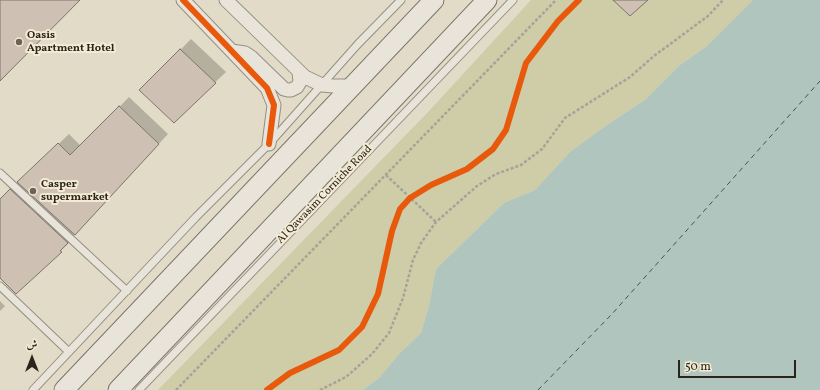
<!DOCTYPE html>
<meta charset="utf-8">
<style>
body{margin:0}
#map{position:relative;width:820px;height:390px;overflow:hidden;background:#e2dbc7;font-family:Vollkorn,Amiri,serif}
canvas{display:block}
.north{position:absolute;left:12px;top:338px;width:40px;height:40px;-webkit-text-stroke:3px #f3ebd3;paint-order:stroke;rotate:0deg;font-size:11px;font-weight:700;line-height:16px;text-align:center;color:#2c241b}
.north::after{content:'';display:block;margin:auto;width:14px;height:18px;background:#2c241b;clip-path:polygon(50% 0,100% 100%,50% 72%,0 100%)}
.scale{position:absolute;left:678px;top:360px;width:118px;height:18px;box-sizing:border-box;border:2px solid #2c241b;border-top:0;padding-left:5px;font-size:12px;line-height:14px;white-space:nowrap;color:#2c241b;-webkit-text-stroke:3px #f3ebd3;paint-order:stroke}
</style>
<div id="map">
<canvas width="820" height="390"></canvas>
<div class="north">ش</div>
<div class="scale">50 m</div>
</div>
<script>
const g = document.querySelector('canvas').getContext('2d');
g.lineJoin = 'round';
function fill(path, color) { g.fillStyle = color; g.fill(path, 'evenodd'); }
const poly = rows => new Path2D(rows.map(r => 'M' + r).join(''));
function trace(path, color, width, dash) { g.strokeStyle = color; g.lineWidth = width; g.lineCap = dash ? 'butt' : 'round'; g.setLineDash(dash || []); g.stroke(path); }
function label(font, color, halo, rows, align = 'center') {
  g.font = font + ' Vollkorn,serif'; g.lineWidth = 4; g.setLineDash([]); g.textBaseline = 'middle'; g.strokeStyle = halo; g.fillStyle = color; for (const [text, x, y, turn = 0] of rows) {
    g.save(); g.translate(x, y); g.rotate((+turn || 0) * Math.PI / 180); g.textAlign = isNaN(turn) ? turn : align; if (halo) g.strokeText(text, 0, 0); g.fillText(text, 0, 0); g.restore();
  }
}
const green = poly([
 [531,0,753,0,707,46,680,65,646,99,604,127,570,152,535,190,504,203,436,269,429,306,421,333,400,353,379,378,363,390,158,390,429,111]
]);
const water = poly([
 [753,0,820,0,820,390,363,390,379,378,400,353,421,333,429,306,436,269,504,203,535,190,570,152,604,127,646,99,680,65,707,46]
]);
const shadow = poly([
 [191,39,226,72,174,121,141,90],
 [129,97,168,134,70,240,71,241,16,293,0,277,0,200,69,134,81,146],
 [0,301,5,306,0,311]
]);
const ferry = poly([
 [538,390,612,314,820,81]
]);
const building = poly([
 [0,0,80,0,0,81,0,0],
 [613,0,648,0,630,16,613,0],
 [180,49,216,83,174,123,139,90,180,49],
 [119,106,159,144,75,235,17,182,58,143,70,155,119,106],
 [10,189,68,243,60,251,62,252,16,294,0,278,0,199,10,189]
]);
const path = poly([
 [386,175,436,222],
 [176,390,556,0],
 [320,390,346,377,372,354,389,333,403,298,413,260,421,243,436,222,477,186,496,174,521,165,542,149,565,118,630,77,654,56,708,16,723,0]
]);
const service = poly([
 [0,173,127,291],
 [0,286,69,352],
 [33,390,196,217,269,144,358,44,401,0],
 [139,390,513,0]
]);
const minor = poly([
 [183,0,267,88,274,105,269,144],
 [226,0,305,77,322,85,333,86,351,86],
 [232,51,245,53,251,57,284,89,288,90,291,90,297,87,300,82,299,72]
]);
const secondary = poly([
 [64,390,434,0],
 [118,390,487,0]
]);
const cycleway = poly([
 [183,0,267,88,274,105,269,144],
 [267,390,290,373,339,350,362,327,378,294,392,231,400,209,410,198,431,185,467,169,493,149,506,130,526,63,558,21,579,0]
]);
const markers = [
 [19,42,4,"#6c6457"],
 [33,191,4,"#6c6457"]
];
const poiNames = [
 ["Oasis",27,36],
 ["Apartment Hotel",27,49],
 ["Casper",41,185],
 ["supermarket",41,198]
];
const streetNames = [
 ["Al Qawasim Corniche Road",325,195,-46]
];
fill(green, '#cecda7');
fill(water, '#b0c5bd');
fill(shadow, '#0003');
trace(ferry, '#4d514a', 1, [5, 4]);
fill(building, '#cec0b2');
trace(building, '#7b766c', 1);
trace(service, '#948f83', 9);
trace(minor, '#948f83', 15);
trace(secondary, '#7b766c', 21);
trace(path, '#a6a299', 2.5, [3, 2]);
trace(service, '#e8e4da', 7);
trace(minor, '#e8e4da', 13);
trace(secondary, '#e8e4da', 19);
trace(cycleway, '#e8590c', 6);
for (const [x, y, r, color] of markers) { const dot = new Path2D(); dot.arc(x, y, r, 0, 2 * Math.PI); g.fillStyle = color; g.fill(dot); trace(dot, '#f3ebd3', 1.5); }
label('bold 11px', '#2c241b', '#f3ebd3', poiNames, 'left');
label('11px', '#2c241b', '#f3ebd3', streetNames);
</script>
